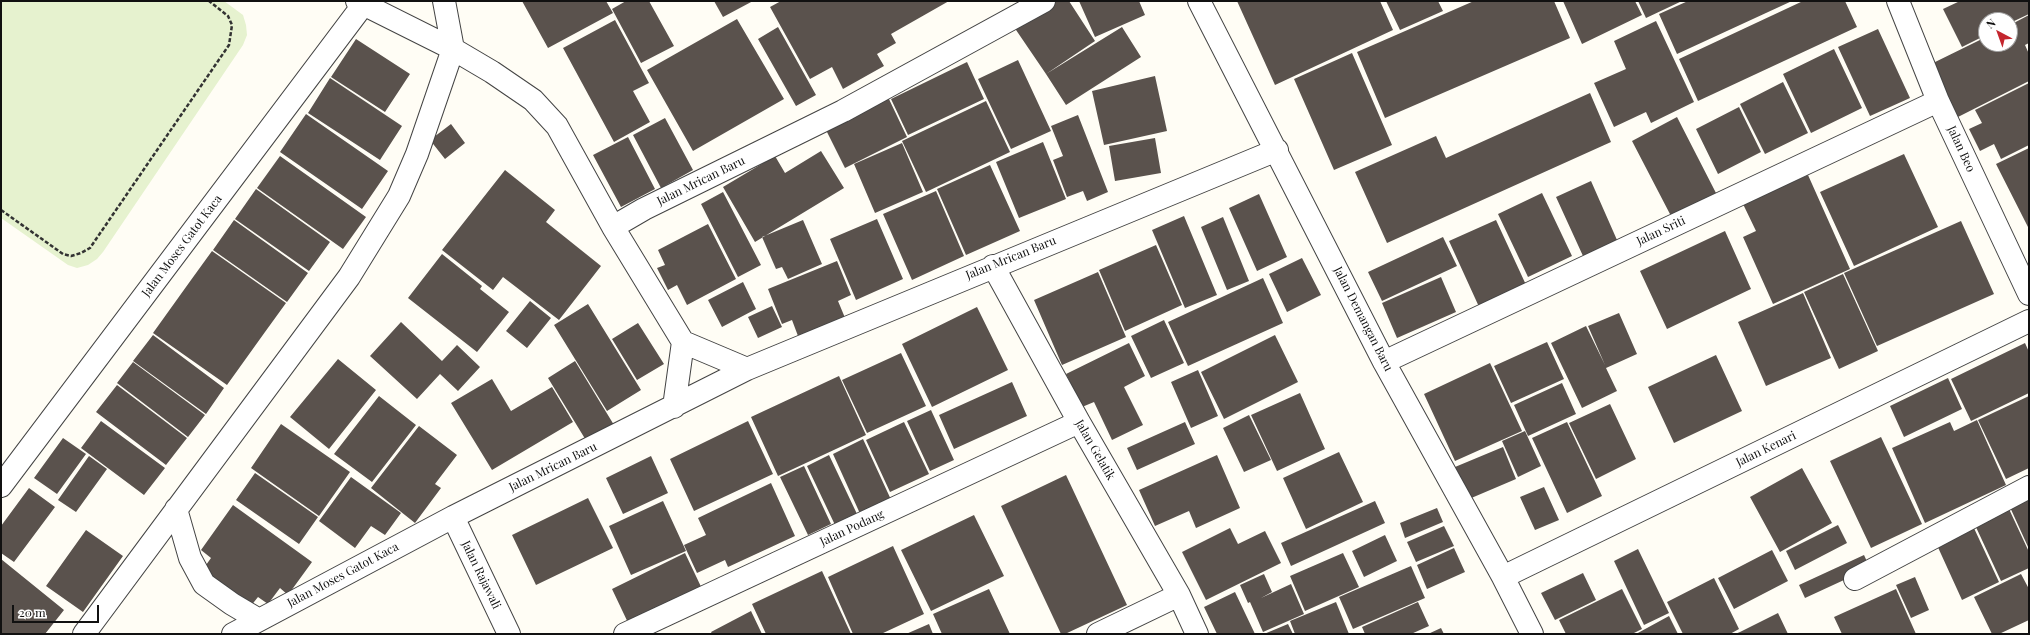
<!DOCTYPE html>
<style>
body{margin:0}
#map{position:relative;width:2030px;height:635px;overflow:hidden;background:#fffdf5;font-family:"Playfair Display",serif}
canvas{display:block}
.frame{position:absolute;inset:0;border:2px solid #111;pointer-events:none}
.north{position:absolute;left:1978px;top:12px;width:40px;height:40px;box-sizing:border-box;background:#fff;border:1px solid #a0a0a0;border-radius:50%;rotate:319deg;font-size:11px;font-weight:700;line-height:16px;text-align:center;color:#111}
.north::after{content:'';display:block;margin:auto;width:14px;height:18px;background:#c4262e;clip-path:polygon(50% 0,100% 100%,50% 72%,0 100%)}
.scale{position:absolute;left:12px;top:605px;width:87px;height:18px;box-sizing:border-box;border:2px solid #111;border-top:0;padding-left:5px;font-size:12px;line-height:14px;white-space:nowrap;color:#111;-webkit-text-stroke:3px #fff;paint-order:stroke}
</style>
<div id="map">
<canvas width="2030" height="635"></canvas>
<div class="frame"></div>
<div class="north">N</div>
<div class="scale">20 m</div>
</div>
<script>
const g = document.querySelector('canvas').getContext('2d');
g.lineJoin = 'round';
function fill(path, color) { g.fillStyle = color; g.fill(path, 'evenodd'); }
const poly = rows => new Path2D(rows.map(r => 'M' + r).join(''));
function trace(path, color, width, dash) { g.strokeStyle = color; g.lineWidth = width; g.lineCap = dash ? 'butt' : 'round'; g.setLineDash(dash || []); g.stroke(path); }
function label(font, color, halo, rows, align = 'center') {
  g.font = font + ' "Playfair Display",serif'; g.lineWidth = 4; g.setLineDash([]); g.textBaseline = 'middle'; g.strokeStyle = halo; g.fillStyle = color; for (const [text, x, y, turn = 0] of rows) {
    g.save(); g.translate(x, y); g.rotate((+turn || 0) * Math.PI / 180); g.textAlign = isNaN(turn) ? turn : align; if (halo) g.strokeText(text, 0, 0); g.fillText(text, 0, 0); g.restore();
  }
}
const pitch = poly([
 [1,1,224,1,243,15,246,25,247,35,243,45,103,252,97,259,88,265,77,268,68,265,1,218]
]);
const building = poly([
 [522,1,606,1,613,13,548,48],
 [626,1,649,1,674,46,641,63,612,9],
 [714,1,753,1,723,17],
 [781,1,949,1,891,34,896,43,877,54,884,66,843,89,832,67,810,79,770,7],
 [1053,1,1069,1,1095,41,1046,74,1014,27],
 [1079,1,1139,1,1145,15,1095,37],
 [1237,1,1380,1,1393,30,1275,85],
 [1386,1,1438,1,1443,11,1400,30],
 [1474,1,1554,1,1570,38,1385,118,1357,52],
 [1563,1,1635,1,1642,15,1582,44],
 [1638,1,1682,1,1646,18],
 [1688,1,1792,1,1677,54,1659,14],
 [1803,1,1845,1,1857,27,1698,101,1679,59],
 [1960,1,2029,1,2029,14,2010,23,2010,20,1986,20,1986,35,1962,47,1943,9],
 [2029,15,2029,43,2025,45,2029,54,2029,81,1956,118,1929,65,1986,37,1986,44,2010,44,2010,25],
 [737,19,784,99,693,151,647,70],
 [615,20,649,83,633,91,650,122,614,142,563,48],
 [1656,21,1694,102,1651,123,1646,112,1614,127,1594,83,1626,69,1614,41],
 [778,27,816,95,796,106,758,39],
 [1122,27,1141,57,1066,105,1046,74],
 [1878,29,1910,98,1870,116,1838,47],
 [356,39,410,74,385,112,331,77],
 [1834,49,1862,108,1811,133,1783,74],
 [1352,53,1392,145,1334,170,1294,79],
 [1018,60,1051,131,1011,149,978,79],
 [967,62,984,99,908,135,891,99],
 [1155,76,1167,131,1104,145,1092,91],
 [330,78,402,126,380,160,308,113],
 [1783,82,1808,133,1765,154,1740,104],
 [2029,83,2029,145,2001,159,1994,144,1980,151,1969,129,1982,123,1975,110],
 [1590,93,1611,142,1387,243,1355,172,1436,136,1446,158],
 [888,97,907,137,845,168,825,128],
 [986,101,1010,152,926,192,902,141],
 [1739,107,1761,152,1718,174,1696,129],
 [306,114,388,171,362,209,280,152],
 [1078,115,1108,192,1087,201,1083,191,1067,197,1053,160,1063,156,1051,126],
 [1677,117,1716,193,1671,216,1632,141],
 [665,118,693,170,661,188,633,135],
 [451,124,465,143,445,159,430,140],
 [628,137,655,189,621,207,593,155],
 [1155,138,1161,173,1115,181,1109,146],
 [1043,142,1066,199,1019,218,996,162],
 [902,143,923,192,875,213,854,164],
 [2029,148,2029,229,1996,164],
 [821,151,844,188,755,242,723,187,775,156,785,173],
 [1904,154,1938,227,1854,266,1820,192],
 [280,156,366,217,343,249,257,188],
 [990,165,1020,231,966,255,937,189],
 [505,170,555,210,546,222,601,266,559,320,503,277,493,290,442,250],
 [1808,175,1850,269,1773,304,1743,237,1756,231,1743,204],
 [1591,181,1617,240,1583,256,1556,197],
 [256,189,330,242,309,271,235,219],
 [936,191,964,256,912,280,883,214],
 [723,192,761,265,738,277,701,204],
 [1542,193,1572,256,1528,277,1498,214],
 [1259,194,1287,257,1257,271,1229,208],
 [1184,216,1217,295,1185,308,1152,230],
 [1223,217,1249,281,1227,290,1201,227],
 [877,219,903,279,856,300,830,239],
 [234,220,308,273,287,302,213,250],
 [803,220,822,264,788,279,782,267,776,269,762,237],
 [1496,220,1527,287,1480,309,1449,241],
 [1961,221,1994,294,1877,346,1844,273],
 [708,224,736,279,687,305,677,285,668,290,657,268,665,265,658,250],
 [1725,231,1751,289,1667,329,1640,271],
 [1443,237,1457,266,1382,301,1368,272],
 [1156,245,1182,305,1125,331,1099,270],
 [212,251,286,303,265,332,191,280],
 [442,254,482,286,480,289,509,312,477,352,408,298],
 [1302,258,1321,295,1287,312,1269,274],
 [837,261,851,295,838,301,848,325,801,344,792,320,782,324,768,289],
 [1098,272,1126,337,1062,365,1034,300],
 [1843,274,1878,351,1839,369,1804,292],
 [1441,277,1456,312,1397,338,1382,303],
 [1263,278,1283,323,1188,366,1168,322],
 [191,280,265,332,227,385,153,333],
 [743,282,756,309,722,327,708,300],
 [1803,293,1831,358,1766,386,1738,322],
 [530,301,551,318,527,348,506,331],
 [588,304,641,390,607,411,554,325],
 [772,306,782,327,758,338,748,317],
 [977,307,1008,370,932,407,902,344],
 [1619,313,1637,354,1606,368,1617,391,1582,408,1551,343,1586,326,1605,365,1588,326],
 [1164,320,1184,363,1151,378,1131,336],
 [401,322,442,361,457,345,480,367,458,391,440,374,417,399,370,356],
 [638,323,664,364,637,380,612,339],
 [153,335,224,388,206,414,133,361],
 [1275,335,1298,382,1224,419,1201,372],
 [1547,342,1564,379,1511,403,1494,366],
 [1129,343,1145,376,1124,387,1143,425,1112,440,1094,402,1082,407,1066,374],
 [2025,343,2029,352,2029,393,1971,421,1951,379],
 [901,353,926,406,867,433,842,380],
 [1716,355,1742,411,1674,443,1648,387],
 [338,359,376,390,329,449,290,417],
 [575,361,614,425,587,442,548,378],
 [133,362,205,415,188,437,117,383],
 [1490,363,1522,431,1455,461,1424,394],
 [1198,370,1218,416,1191,428,1171,382],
 [839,376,866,435,778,476,751,417],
 [1948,378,1962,409,1904,437,1890,406],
 [492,379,511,411,552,387,573,422,492,470,451,403],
 [1012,382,1027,416,954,449,939,415],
 [1562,383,1576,414,1528,436,1514,405],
 [117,385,187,438,166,465,96,412],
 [1300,393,1325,449,1277,471,1251,415],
 [379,396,416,425,372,482,334,454],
 [2029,396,2029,468,2006,479,1978,420],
 [1610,404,1636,459,1596,479,1569,423],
 [931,410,954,460,930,471,907,421],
 [1249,415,1271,460,1244,472,1223,428],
 [1977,420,2006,485,1925,523,1892,448,1950,422,1954,431],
 [101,421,165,468,144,495,81,448],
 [748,421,773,474,694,511,670,459],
 [904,422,929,474,890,492,866,440],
 [1185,422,1195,444,1137,470,1127,448],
 [1567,422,1602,496,1567,513,1532,438],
 [281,424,350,472,319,516,251,468],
 [419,426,457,455,435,484,441,488,415,523,371,488],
 [1525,431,1541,466,1518,477,1502,441],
 [1881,437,1922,524,1871,548,1830,461],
 [63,438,86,454,57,494,34,478],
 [863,439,893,504,862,518,833,454],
 [1503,447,1516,479,1469,499,1455,467],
 [1339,452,1363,502,1306,529,1283,478],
 [829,455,857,514,835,525,807,466],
 [1217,455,1240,508,1196,528,1189,511,1155,526,1139,490],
 [89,456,107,469,76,512,58,500],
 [651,456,668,493,623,514,606,478],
 [804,466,831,524,808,535,780,477],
 [1802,468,1832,523,1780,552,1750,497],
 [255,473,318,517,299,544,236,500],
 [1066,475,1127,605,1065,634,1061,634,1001,506],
 [351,477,401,513,385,535,371,526,355,548,319,521],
 [771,483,795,536,728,567,725,560,697,573,684,545,706,535,698,518],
 [1544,487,1559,520,1535,530,1520,497],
 [29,488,55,507,14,562,1,553,1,526],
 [2029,496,2029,549,2009,505],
 [588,498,613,548,536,585,512,535],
 [663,501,686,551,631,575,609,526],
 [1375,501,1385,523,1291,566,1281,543],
 [233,505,312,562,288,595,280,588,268,604,258,597,250,607,201,572,211,558,201,550],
 [1437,508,1443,522,1405,538,1400,523],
 [2009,509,2029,552,2029,568,2001,581,1975,525],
 [974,515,1004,576,931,611,901,550],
 [1838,525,1847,543,1795,570,1786,551],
 [1444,526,1454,546,1416,562,1407,542],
 [1973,526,1999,582,1962,600,1936,543],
 [1230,528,1238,544,1265,531,1281,563,1206,600,1182,552],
 [86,530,123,556,83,612,46,586],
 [1385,535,1397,561,1364,577,1352,551],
 [893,546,924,614,881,634,853,634,828,577],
 [1454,548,1465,572,1427,589,1417,565],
 [1638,549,1669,613,1644,625,1614,561],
 [1772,550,1788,581,1734,609,1718,578],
 [685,553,704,593,631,629,612,589],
 [1343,553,1359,587,1305,611,1290,576],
 [1864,555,1870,568,1805,598,1799,585],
 [1,559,64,610,45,634,1,634],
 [1411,566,1425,598,1353,629,1339,597],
 [822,571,851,634,766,634,752,604],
 [1583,573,1596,600,1555,620,1541,593],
 [1264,574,1272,592,1261,598,1291,584,1304,614,1263,632,1250,602,1248,603,1240,585],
 [2021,574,2029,589,2029,620,1999,634,1992,634,1974,597],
 [1915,577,1929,610,1911,618,1896,585],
 [1714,578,1739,629,1730,634,1683,634,1667,602],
 [989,589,1010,634,942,634,933,614],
 [1622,589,1642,629,1632,634,1566,634,1559,620],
 [1896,589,1916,634,1842,634,1834,617],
 [1235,592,1255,634,1217,634,1204,607],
 [1336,602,1349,634,1295,634,1290,621],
 [1418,602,1429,626,1411,634,1365,634,1362,627],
 [751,611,762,634,712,634,711,632],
 [1778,613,1788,634,1735,634,1740,632],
 [1669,616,1678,634,1636,634],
 [929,624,933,634,906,634],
 [1288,624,1293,634,1264,634],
 [1441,628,1444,634,1428,634]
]);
const path = poly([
 [1,210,63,254,71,256,81,253,90,248,229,45,232,25,228,16,209,1]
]);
const street = poly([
 [444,1,453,49,492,72,533,100,557,126,613,227,683,342],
 [1199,1,1384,362,1503,577,1532,634],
 [1898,1,1938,101,2029,294],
 [613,227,644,209,843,111,1044,1],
 [993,266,1079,422,1179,595,1197,634],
 [1384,362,1938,101],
 [674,407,683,342,747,369],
 [1,486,366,1],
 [176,509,190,558,204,584,232,604,259,620],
 [453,517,509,634],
 [1503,577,2029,321],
 [1855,579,2029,487],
 [84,634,349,277,399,196,417,154,453,49,357,1],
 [233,634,453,517,747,369,1277,150],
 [625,634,1079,422],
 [1098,634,1179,595]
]);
const streetNames = [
 ["Jalan Beo",1961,149,65],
 ["Jalan Mrican Baru",701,181,-26],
 ["Jalan Sriti",1661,231,-25],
 ["Jalan Moses Gatot Kaca",182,246,-53],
 ["Jalan Mrican Baru",1011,258,-22],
 ["Jalan Demangan Baru",1363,319,63],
 ["Jalan Kenari",1766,449,-26],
 ["Jalan Gelatik",1095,450,60],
 ["Jalan Mrican Baru",553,467,-26],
 ["Jalan Podang",852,528,-25],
 ["Jalan Moses Gatot Kaca",343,575,-28],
 ["Jalan Rajawali",481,575,64]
];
fill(pitch, '#e6f2cf');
fill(building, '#5a524d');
trace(street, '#444', 24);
trace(path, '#333', 2.5, [4, 2]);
trace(street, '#fff', 22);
label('12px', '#111', '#fff', streetNames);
</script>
